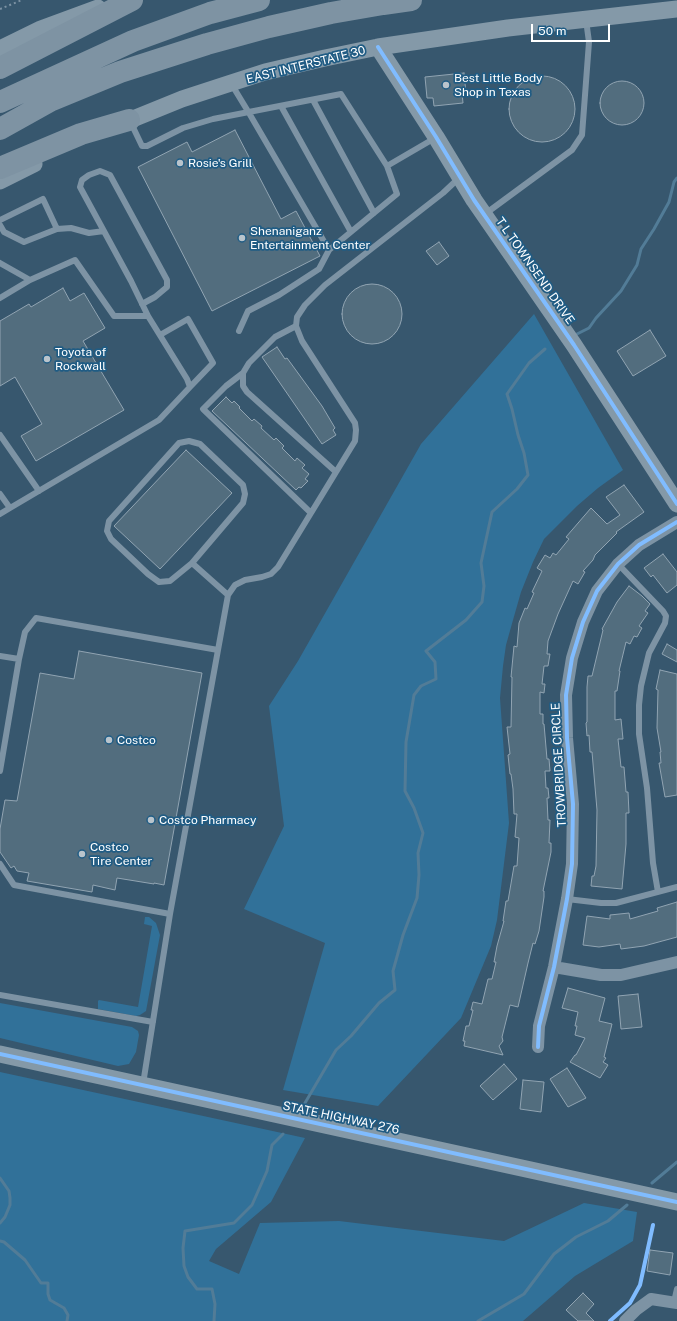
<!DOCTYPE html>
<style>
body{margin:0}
#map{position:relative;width:677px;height:1321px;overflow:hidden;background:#37576e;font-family:"Public Sans",sans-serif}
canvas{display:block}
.scale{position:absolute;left:531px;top:24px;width:79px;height:18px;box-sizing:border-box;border:2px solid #fff;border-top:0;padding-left:5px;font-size:12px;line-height:14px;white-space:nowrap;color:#fff;-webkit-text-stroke:3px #205c84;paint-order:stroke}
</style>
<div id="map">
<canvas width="677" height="1321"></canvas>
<div class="scale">50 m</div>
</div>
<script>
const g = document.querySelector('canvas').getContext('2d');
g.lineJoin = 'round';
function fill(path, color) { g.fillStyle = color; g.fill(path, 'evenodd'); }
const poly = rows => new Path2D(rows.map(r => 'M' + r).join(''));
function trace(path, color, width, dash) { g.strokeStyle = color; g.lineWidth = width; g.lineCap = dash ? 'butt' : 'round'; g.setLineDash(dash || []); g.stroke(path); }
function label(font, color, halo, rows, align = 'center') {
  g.font = font + ' "Public Sans",sans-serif'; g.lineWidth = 3.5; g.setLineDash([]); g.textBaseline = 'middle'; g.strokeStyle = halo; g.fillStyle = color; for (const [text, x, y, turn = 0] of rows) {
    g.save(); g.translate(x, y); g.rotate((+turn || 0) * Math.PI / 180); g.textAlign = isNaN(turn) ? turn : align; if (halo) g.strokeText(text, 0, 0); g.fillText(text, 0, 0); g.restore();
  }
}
const green = poly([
 [534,314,623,470,598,488,577,506,544,539,533,562,521,592,513,620,506,645,503,666,500,698,509,823,497,920,491,946,461,1018,378,1106,283,1090,325,943,244,909,284,826,269,706,298,661,421,444],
 [145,917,149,917,156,923,160,935,146,1011,140,1015,136,1016,98,1009,98,1001,99,1000,138,1007,152,926,144,924],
 [0,1003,132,1027,138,1031,139,1035,136,1052,129,1064,118,1066,0,1038],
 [0,1072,305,1138,271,1202,216,1249,209,1261,239,1274,260,1223,339,1221,504,1241,584,1203,637,1212,633,1241,575,1276,523,1321,0,1321]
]);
const stream = poly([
 [577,334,589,328,596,318,621,291,637,265,641,249,654,229,669,202,674,182,677,178],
 [305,1103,336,1050,351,1036,379,1003,395,990,393,971,403,935,417,898,419,875,418,853,423,833,414,808,405,791,406,742,414,695,421,686,436,679,435,662,426,651,466,620,482,602,484,586,481,563,492,512,517,489,528,475,524,453,518,435,512,409,507,394,529,363,545,349],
 [0,1178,9,1191,10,1198,10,1205,5,1217,0,1223],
 [652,1183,677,1162],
 [0,1241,4,1242,25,1260,41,1283,48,1283,48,1294,50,1300,64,1308,68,1315,67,1321],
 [214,1321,215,1304,212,1289,197,1289,188,1277,184,1266,183,1248,185,1231,234,1223,252,1205,267,1171,272,1145,283,1134],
 [478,1321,524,1294,554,1254,576,1237,608,1221,627,1205]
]);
const building = poly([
 [464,73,466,93,462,93,463,103,434,106,433,98,427,98,425,77,464,73],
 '509 109a33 33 0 1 1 66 0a33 33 0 1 1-66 0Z',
 '600 103a22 22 0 1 1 44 0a22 22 0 1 1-44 0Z',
 [235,130,281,219,296,211,320,256,212,311,138,167,187,142,192,152,235,130],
 [439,242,449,256,437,265,426,251,439,242],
 '342 314a30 30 0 1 1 60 0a30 30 0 1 1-60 0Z',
 [63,288,70,301,84,293,105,328,83,341,124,410,36,461,21,436,42,424,15,377,0,386,0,321,29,304,31,307,63,288],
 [650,330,666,356,633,376,617,351,650,330],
 [277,347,285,359,287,358,322,406,335,428,333,430,336,435,322,444,262,357,277,347],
 [226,397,232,403,234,401,240,407,239,408,252,421,254,419,262,426,261,428,274,440,276,438,284,446,282,448,295,461,297,458,305,465,302,468,309,474,305,479,308,481,301,488,299,487,296,490,212,411,226,397],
 [186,450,232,493,160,569,114,526,186,450],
 [624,485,644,512,616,532,617,533,595,555,593,560,583,571,585,572,578,584,573,581,558,614,548,641,547,654,550,654,548,666,544,666,542,684,545,684,544,693,540,692,540,714,543,714,543,724,544,724,547,759,549,759,550,771,545,771,546,788,548,788,549,798,547,798,548,820,550,820,549,843,551,843,551,852,543,891,544,891,544,897,539,931,535,944,533,943,528,963,518,1007,510,1005,502,1037,503,1041,499,1046,503,1055,464,1046,465,1041,463,1041,466,1026,469,1026,473,1010,471,1010,473,1002,482,1004,488,979,492,979,496,962,494,962,497,946,504,921,503,921,506,901,508,901,514,866,517,866,519,838,515,837,517,814,514,814,513,789,511,774,510,774,508,755,510,754,507,727,511,727,512,677,511,677,514,646,517,647,519,623,525,608,527,609,534,593,532,592,542,571,537,568,545,555,550,558,553,553,556,555,569,539,566,537,591,508,607,524,620,515,606,497,624,485],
 [663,554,677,572,677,585,667,593,653,575,651,577,644,568,663,554],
 [629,586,642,596,650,604,645,611,648,613,639,626,642,628,637,637,634,636,630,644,626,642,619,671,620,671,617,691,615,691,615,720,621,719,623,739,618,739,621,767,624,767,626,792,628,792,629,813,626,813,626,844,622,889,591,886,592,876,594,876,596,866,597,810,592,752,590,752,589,735,587,736,586,723,587,722,587,687,588,676,592,676,603,630,602,629,617,602,629,586],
 [667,644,677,650,677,662,662,654,667,644],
 [79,651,202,673,164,885,154,883,154,884,117,878,115,890,93,885,92,892,27,881,29,873,17,871,14,866,11,868,0,852,0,829,5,800,17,801,40,673,74,679,79,651],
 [660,670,677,674,677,795,665,797,659,763,661,763,660,752,661,752,657,728,658,690,656,689,660,670],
 [677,902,677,937,644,946,621,949,620,944,599,947,583,945,587,916,610,919,610,915,629,913,630,919,658,911,657,908,677,902],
 [568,988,605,998,599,1021,612,1024,604,1057,606,1058,603,1062,608,1065,600,1078,570,1062,575,1055,576,1055,585,1038,575,1035,577,1026,575,1026,578,1012,562,1008,568,988],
 [638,994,642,1027,621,1029,618,996,638,994],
 [504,1064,517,1079,493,1100,480,1086,504,1064],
 [567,1068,586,1098,568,1107,550,1079,567,1068],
 [523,1080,544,1082,541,1112,520,1109,523,1080],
 [650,1250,673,1253,670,1275,647,1271,650,1250],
 [583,1293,594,1304,586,1313,594,1321,578,1321,566,1310,583,1293]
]);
const path = poly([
 [0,9,22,0]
]);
const lane = poly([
 [232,85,249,113,329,250,397,194,387,166,435,138],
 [313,100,374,213],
 [281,106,351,232],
 [131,123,142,146,147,146,183,128,213,119,341,94,387,166],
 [485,214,572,150,582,135,589,42,586,20],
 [0,220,43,199,57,229],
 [0,225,4,232,24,242,57,229,71,228,89,233,104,231],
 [0,263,30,280,75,260,114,316,148,316,187,379,190,387,159,420,10,508,0,494],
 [0,298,30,280],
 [142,304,155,297,167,287,167,280,110,175,100,171,89,175,82,180,80,187,131,281,148,316],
 [296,326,275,337,249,363,243,373,243,386,247,392,336,472],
 [239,331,248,311,279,295,319,269,329,250],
 [160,335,188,319,213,363,190,387],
 [243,373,226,386,203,409,311,513],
 [0,435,39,491],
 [0,514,10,508],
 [192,563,170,581,159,582,148,574,111,539,107,531,109,521,179,443,189,441,200,444,243,485,245,494,243,503,192,563,228,595],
 [618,564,663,611,666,616,665,623,649,653,641,686,639,705,639,734,647,788,653,863,658,892],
 [0,656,19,659,25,632,36,618,218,650],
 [0,771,19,659],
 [0,864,14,885,170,914],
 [567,899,601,903,616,903,677,887],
 [0,995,153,1022],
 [143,1084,170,914,228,595,235,585,245,580,262,577,271,574,278,567,355,441,356,430,355,423,302,341,296,326,297,317,305,305,325,285,443,193,459,178],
 [674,1302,677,1289]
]);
const street = poly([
 [554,967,601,975,621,975,677,962],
 [538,1047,539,1026,554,967,567,899,572,864,573,804,567,738,566,695,572,658,583,622,597,591,618,564,639,545,677,522],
 [625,1321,636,1310,651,1299,677,1303]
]);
const secondary = poly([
 [378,47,436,137,474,200,574,345,677,504],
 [0,49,41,29,98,8],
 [118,125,182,99,231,83,265,72,325,58,378,47,508,28,677,9],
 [0,181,34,164],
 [0,1054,677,1202]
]);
const highway = poly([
 [0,68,132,0],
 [0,102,133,41,210,13,259,0],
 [0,129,52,100,120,72,207,44,269,27,331,13,383,4,411,0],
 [0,168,81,134,129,120]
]);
const cycleway = poly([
 [378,47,436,137,474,200,574,345,677,504],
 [538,1047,539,1026,554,967,567,899,572,864,573,804,567,738,566,695,572,658,583,622,597,591,618,564,639,545,677,522],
 [0,1054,677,1202],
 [610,1321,630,1303,640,1285,653,1225]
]);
const markers = [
 [446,85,4,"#b9c4cc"],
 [180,163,4,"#b9c4cc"],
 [242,238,4,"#b9c4cc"],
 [47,359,4,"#b9c4cc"],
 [109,740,4,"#b9c4cc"],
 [151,820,4,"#b9c4cc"],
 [82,854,4,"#b9c4cc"]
];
const streetNames = [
 ["EAST INTERSTATE 30",306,65,-14],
 ["T L TOWNSEND DRIVE",535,271,55],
 ["TROWBRIDGE CIRCLE",559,765,-93],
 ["STATE HIGHWAY 276",341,1118,12]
];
const poiNames = [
 ["Best Little Body",454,78],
 ["Shop in Texas",454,92],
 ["Rosie's Grill",188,163],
 ["Shenaniganz",250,231],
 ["Entertainment Center",250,245],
 ["Toyota of",55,352],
 ["Rockwall",55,366],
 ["Costco",117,740],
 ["Costco Pharmacy",159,820],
 ["Costco",90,847],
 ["Tire Center",90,861]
];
fill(green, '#317199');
trace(stream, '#527c97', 3);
fill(building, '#526d7e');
trace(building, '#91a4b2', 1);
trace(path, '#7d93a4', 2, [2, 3]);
trace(lane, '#7d93a4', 6);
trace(street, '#7d93a4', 12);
trace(secondary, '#8499a8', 17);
trace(highway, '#7e93a3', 22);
trace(cycleway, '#80bcff', 4);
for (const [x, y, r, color] of markers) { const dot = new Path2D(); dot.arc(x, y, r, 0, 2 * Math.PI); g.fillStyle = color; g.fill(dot); trace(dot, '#205c84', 1.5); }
label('12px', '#fff', '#205c84', streetNames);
label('12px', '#fff', '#205c84', poiNames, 'left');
</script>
